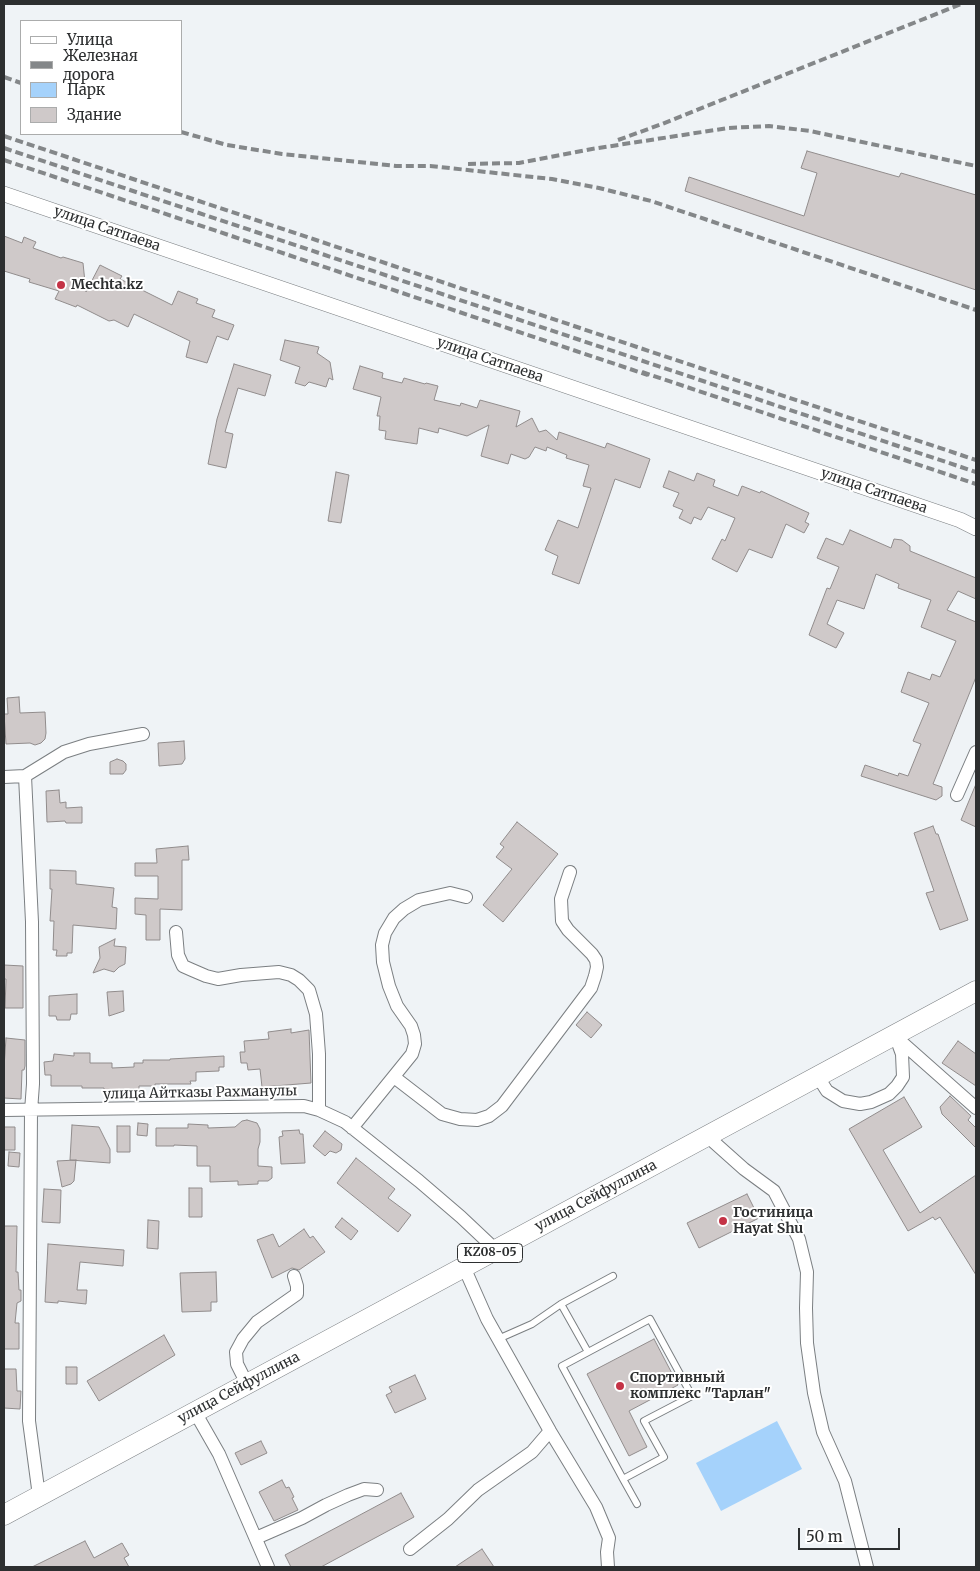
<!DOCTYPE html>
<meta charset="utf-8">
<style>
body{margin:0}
#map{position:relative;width:980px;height:1571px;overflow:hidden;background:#eff3f6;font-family:Merriweather,serif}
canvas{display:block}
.frame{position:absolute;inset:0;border:5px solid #2d2f30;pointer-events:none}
.legend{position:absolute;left:20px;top:20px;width:162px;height:115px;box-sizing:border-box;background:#fff;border:1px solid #abacac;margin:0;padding:6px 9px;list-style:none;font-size:15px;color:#2d2f30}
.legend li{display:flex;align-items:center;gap:10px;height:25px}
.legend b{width:25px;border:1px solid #abacac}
.scale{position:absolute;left:798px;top:1528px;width:102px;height:22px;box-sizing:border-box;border:2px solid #2d2f30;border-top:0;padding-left:6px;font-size:15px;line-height:18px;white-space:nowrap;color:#2d2f30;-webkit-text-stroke:4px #fff;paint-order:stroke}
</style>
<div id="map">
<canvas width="980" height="1571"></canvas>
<div class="frame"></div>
<ul class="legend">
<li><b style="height:6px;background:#fff"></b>Улица</li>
<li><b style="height:6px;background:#848789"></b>Железная дорога</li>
<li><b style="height:14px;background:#a5d2fb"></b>Парк</li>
<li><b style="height:14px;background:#cfc9c9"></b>Здание</li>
</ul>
<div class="scale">50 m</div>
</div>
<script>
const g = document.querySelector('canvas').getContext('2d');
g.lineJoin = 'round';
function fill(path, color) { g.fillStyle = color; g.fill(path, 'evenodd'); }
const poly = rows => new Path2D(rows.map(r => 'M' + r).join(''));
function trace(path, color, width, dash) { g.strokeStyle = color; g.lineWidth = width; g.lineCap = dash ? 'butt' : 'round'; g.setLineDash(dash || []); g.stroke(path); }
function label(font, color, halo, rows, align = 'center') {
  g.font = font + ' Merriweather,serif'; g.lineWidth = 4; g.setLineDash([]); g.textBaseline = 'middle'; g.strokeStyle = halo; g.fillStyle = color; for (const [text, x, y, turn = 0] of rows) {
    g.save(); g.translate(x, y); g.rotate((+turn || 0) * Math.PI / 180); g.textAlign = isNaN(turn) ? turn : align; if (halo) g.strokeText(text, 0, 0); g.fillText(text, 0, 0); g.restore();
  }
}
const green = poly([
 [777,1421,802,1469,721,1511,696,1463]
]);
const building = poly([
 [807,151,899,177,901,173,976,195,976,290,685,191,689,177,804,216,817,173,801,168,807,151],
 [4,236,22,243,24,237,36,242,33,248,61,258,63,257,83,263,86,292,100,265,122,276,120,279,172,305,178,291,198,299,196,303,215,310,212,317,234,325,228,340,217,336,207,363,186,357,190,341,134,314,128,327,114,320,109,321,77,305,76,307,55,299,59,291,29,282,30,279,4,271,4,236],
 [285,340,319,347,317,353,330,362,333,380,329,378,326,387,309,382,305,386,295,383,300,367,280,360,285,340],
 [234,364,271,375,265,396,238,388,225,432,233,434,226,468,208,464,217,419,234,364],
 [360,366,383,373,382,378,402,383,404,378,425,384,426,383,438,386,434,400,460,406,461,403,477,408,480,400,520,411,516,427,532,418,539,432,546,430,557,440,559,432,605,448,607,443,650,459,640,488,615,479,579,584,552,574,558,556,545,550,558,520,578,528,591,488,583,486,589,465,566,458,567,455,547,447,546,451,535,447,529,457,525,459,511,454,508,464,481,456,489,425,467,436,439,428,438,433,419,428,417,444,385,439,386,431,379,430,380,416,377,416,381,397,353,389,360,366],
 [669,471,694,481,697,473,715,480,713,486,738,496,742,486,760,493,761,491,809,513,805,522,809,524,804,533,786,524,772,558,749,549,737,572,712,559,722,539,725,541,735,518,708,507,701,520,694,517,691,524,679,518,683,510,673,506,679,493,663,487,669,471],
 [336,472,349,475,341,523,328,521,336,472],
 [850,530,891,548,894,539,902,540,910,546,910,551,976,578,976,599,958,591,947,610,976,622,976,677,933,784,942,787,942,796,936,800,861,776,865,765,898,776,899,773,908,776,921,744,913,741,929,703,901,692,908,672,930,680,932,674,940,677,956,641,921,627,931,600,898,588,899,584,876,574,864,609,837,600,827,624,844,633,836,648,809,635,827,588,830,589,839,567,817,558,826,538,843,545,850,530],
 [19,697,20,713,45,712,46,733,45,739,41,743,35,745,30,743,6,744,4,714,8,714,7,698,19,697],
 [184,741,185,759,182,764,159,766,158,743,184,741],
 [117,759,123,761,126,764,126,770,123,774,110,774,110,762,117,759],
 [976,784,976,827,961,820,976,784],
 [59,790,60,803,66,802,66,808,82,807,82,823,66,823,65,821,47,822,46,791,59,790],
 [517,822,558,854,503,922,483,905,512,869,496,857,504,847,500,844,517,822],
 [933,826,936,834,938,834,968,920,940,930,926,893,934,891,914,833,933,826],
 [188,846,189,860,182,860,182,910,160,909,160,940,146,940,146,915,135,914,135,898,158,899,158,876,135,876,135,863,157,863,156,849,188,846],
 [50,870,76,871,76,884,114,888,112,907,117,908,116,929,73,925,72,953,67,953,67,956,56,956,57,950,53,950,54,921,50,921,52,889,50,889,50,870],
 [115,939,114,946,126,947,125,964,119,967,114,972,104,969,93,973,100,958,99,947,115,939],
 [4,965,23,966,23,1008,5,1008,6,979,4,979,4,965],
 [123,991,124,1011,109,1016,107,992,123,991],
 [77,994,77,1014,71,1014,70,1020,57,1020,56,1016,49,1016,49,996,77,994],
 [587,1012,602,1025,591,1038,576,1025,587,1012],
 [291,1029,291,1033,309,1030,311,1083,262,1087,260,1069,248,1070,247,1063,241,1063,240,1052,245,1052,244,1041,269,1039,268,1032,291,1029],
 [6,1038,25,1040,25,1066,24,1070,22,1070,21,1099,4,1098,4,1068,6,1038],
 [958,1041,976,1054,976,1086,942,1063,958,1041],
 [74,1053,90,1053,90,1063,112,1063,112,1068,134,1067,134,1063,143,1063,143,1060,170,1060,170,1059,224,1056,224,1067,219,1067,219,1071,196,1072,196,1081,190,1081,191,1084,155,1084,155,1086,139,1086,139,1094,104,1094,104,1088,82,1088,82,1086,51,1086,51,1075,45,1075,44,1062,53,1061,54,1054,74,1056,74,1053],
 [950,1096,971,1116,968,1120,976,1128,976,1148,942,1114,940,1107,950,1096],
 [904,1097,922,1127,883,1150,920,1213,976,1175,976,1275,940,1217,935,1220,933,1217,908,1231,849,1129,904,1097],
 [247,1120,257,1123,260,1129,260,1142,258,1149,258,1166,272,1167,272,1178,268,1181,258,1181,258,1184,238,1185,238,1181,210,1182,210,1166,197,1166,197,1146,174,1145,174,1146,156,1146,156,1128,188,1128,188,1124,208,1125,208,1128,235,1127,242,1121,247,1120],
 [138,1123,148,1124,147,1136,137,1135,138,1123],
 [72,1125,99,1127,110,1149,110,1163,70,1160,72,1125],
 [117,1126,130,1126,130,1152,117,1152,117,1126],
 [4,1127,15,1127,15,1150,4,1150,4,1127],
 [299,1130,300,1134,303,1134,305,1163,281,1164,279,1137,283,1136,282,1131,299,1130],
 [325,1131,342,1144,341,1150,336,1153,330,1151,325,1156,313,1146,325,1131],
 [9,1152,20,1153,19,1167,8,1166,9,1152],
 [356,1158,395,1189,388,1198,411,1215,398,1232,337,1183,356,1158],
 [76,1160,74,1181,71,1184,62,1187,57,1161,76,1160],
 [189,1188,202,1188,202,1217,189,1217,189,1188],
 [44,1189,61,1190,60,1223,42,1222,44,1189],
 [747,1194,759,1218,699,1248,687,1223,747,1194],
 [342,1218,358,1231,351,1240,335,1227,342,1218],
 [148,1220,159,1221,158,1249,147,1248,148,1220],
 [4,1226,17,1226,16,1272,18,1272,19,1290,21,1290,21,1301,17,1303,15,1323,19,1323,19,1349,4,1349,4,1226],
 [304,1229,310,1238,313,1236,325,1252,299,1270,292,1268,272,1278,257,1240,273,1234,279,1247,304,1229],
 [48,1244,124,1250,123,1266,80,1262,77,1290,87,1290,86,1304,58,1301,58,1303,45,1302,48,1244],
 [216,1272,217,1302,211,1302,211,1311,182,1312,180,1273,216,1272],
 [164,1335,175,1355,99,1401,87,1381,164,1335],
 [654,1339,678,1385,629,1411,647,1447,629,1456,587,1374,654,1339],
 [66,1367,77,1367,77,1384,66,1384,66,1367],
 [4,1369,16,1369,17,1391,21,1391,20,1409,4,1408,4,1369],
 [415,1375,426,1399,395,1413,386,1395,392,1392,389,1387,415,1375],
 [261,1441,267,1453,241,1465,235,1453,261,1441],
 [282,1480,286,1488,289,1487,294,1497,292,1498,298,1510,274,1521,259,1492,282,1480],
 [401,1493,414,1517,321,1567,291,1567,285,1555,401,1493],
 [85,1541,94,1558,122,1543,129,1555,124,1558,129,1567,32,1567,85,1541],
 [482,1549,494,1567,455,1567,482,1549]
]);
const service = poly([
 [561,1304,588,1352],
 [498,1339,532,1324,561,1304,613,1276],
 [623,1479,664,1457,644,1421,692,1396,650,1319,562,1366,623,1479,637,1504]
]);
const minor = poly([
 [25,776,32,922,33,1084,31,1111,29,1421,39,1496],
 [4,777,25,776,64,752,89,744,143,734],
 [957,795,976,752],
 [176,932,178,955,183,966,192,970,206,976,218,979,241,975,279,972,291,975,299,980,309,990,316,1014,319,1054,319,1110],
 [898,1039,976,1108],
 [394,1077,442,1114,460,1119,477,1120,489,1116,502,1106,591,988,595,976,597,967,596,960,592,954,568,930,562,921,561,899,570,872],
 [818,1077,827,1091,843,1101,860,1104,871,1102,889,1094,897,1086,903,1077,902,1054,895,1035],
 [4,1110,304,1106,319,1110,345,1122,419,1181,461,1217,496,1250],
 [352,1128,412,1054,415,1044,414,1035,411,1026,397,1006,389,986,383,962,382,945,385,933,394,918,404,909,419,900,450,893,466,897],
 [707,1136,744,1169,774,1191,799,1239,807,1272,806,1308,807,1343,814,1393,823,1432,845,1481,867,1567],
 [464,1267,487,1319,550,1431,596,1507,609,1538,607,1552,608,1567],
 [247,1384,237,1364,236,1352,243,1339,257,1322,297,1294,297,1286,294,1276],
 [195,1412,219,1454,268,1567],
 [256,1538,302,1518,326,1505,348,1495,364,1489,377,1490],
 [410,1549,448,1519,478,1490,532,1452,550,1431]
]);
const tertiary = poly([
 [4,194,960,520,976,528]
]);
const primary = poly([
 [4,1515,976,991]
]);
const rail = poly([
 [4,77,21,83],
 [181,132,227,145,282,154,396,166,430,166,552,179,599,188,651,201,976,310],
 [4,136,976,460],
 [618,140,662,124,961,4],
 [4,148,976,472],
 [4,160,648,375],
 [468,164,519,163,592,149,728,128,769,126,810,131,976,166],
 [642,372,976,484]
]);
const markers = [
 [61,285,5,"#c43346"],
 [723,1221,5,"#c43346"],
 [620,1386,5,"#c43346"]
];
const shields = [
 [490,1253,65]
];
const shieldNames = [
 ["KZ08-05",490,1253]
];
const streetNames = [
 ["улица Сатпаева",107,229,19],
 ["улица Сатпаева",490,360,19],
 ["улица Сатпаева",874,491,19],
 ["улица Айтказы Рахманулы",200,1093,-1],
 ["улица Сейфуллина",596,1196,-28],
 ["улица Сейфуллина",239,1388,-28]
];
const poiNames = [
 ["Mechta.kz",71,285],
 ["Гостиница",733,1213],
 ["Hayat Shu",733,1229],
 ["Спортивный",630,1378],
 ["комплекс \"Тарлан\"",630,1394]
];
fill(green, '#a5d2fb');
fill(building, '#cfc9c9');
trace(building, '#918c8c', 1);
trace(service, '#7b7f82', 8);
trace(minor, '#7b7f82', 14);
trace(tertiary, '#7b7f82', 16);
trace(primary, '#7b7f82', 21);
trace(service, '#fff', 6);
trace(minor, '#fff', 12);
trace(tertiary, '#fff', 15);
trace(primary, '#fff', 20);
trace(rail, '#848789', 4, [8, 4]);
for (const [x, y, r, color] of markers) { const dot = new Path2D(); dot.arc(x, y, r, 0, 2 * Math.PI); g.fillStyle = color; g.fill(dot); trace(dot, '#fff', 2); }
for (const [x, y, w] of shields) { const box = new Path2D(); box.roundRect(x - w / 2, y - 9.5, w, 19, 4); g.fillStyle = '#fff'; g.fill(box); trace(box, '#2d2f30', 1); }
label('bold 12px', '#2d2f30', null, shieldNames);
label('14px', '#2d2f30', '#fff', streetNames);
label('bold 14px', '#2d2f30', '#fff', poiNames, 'left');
</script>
